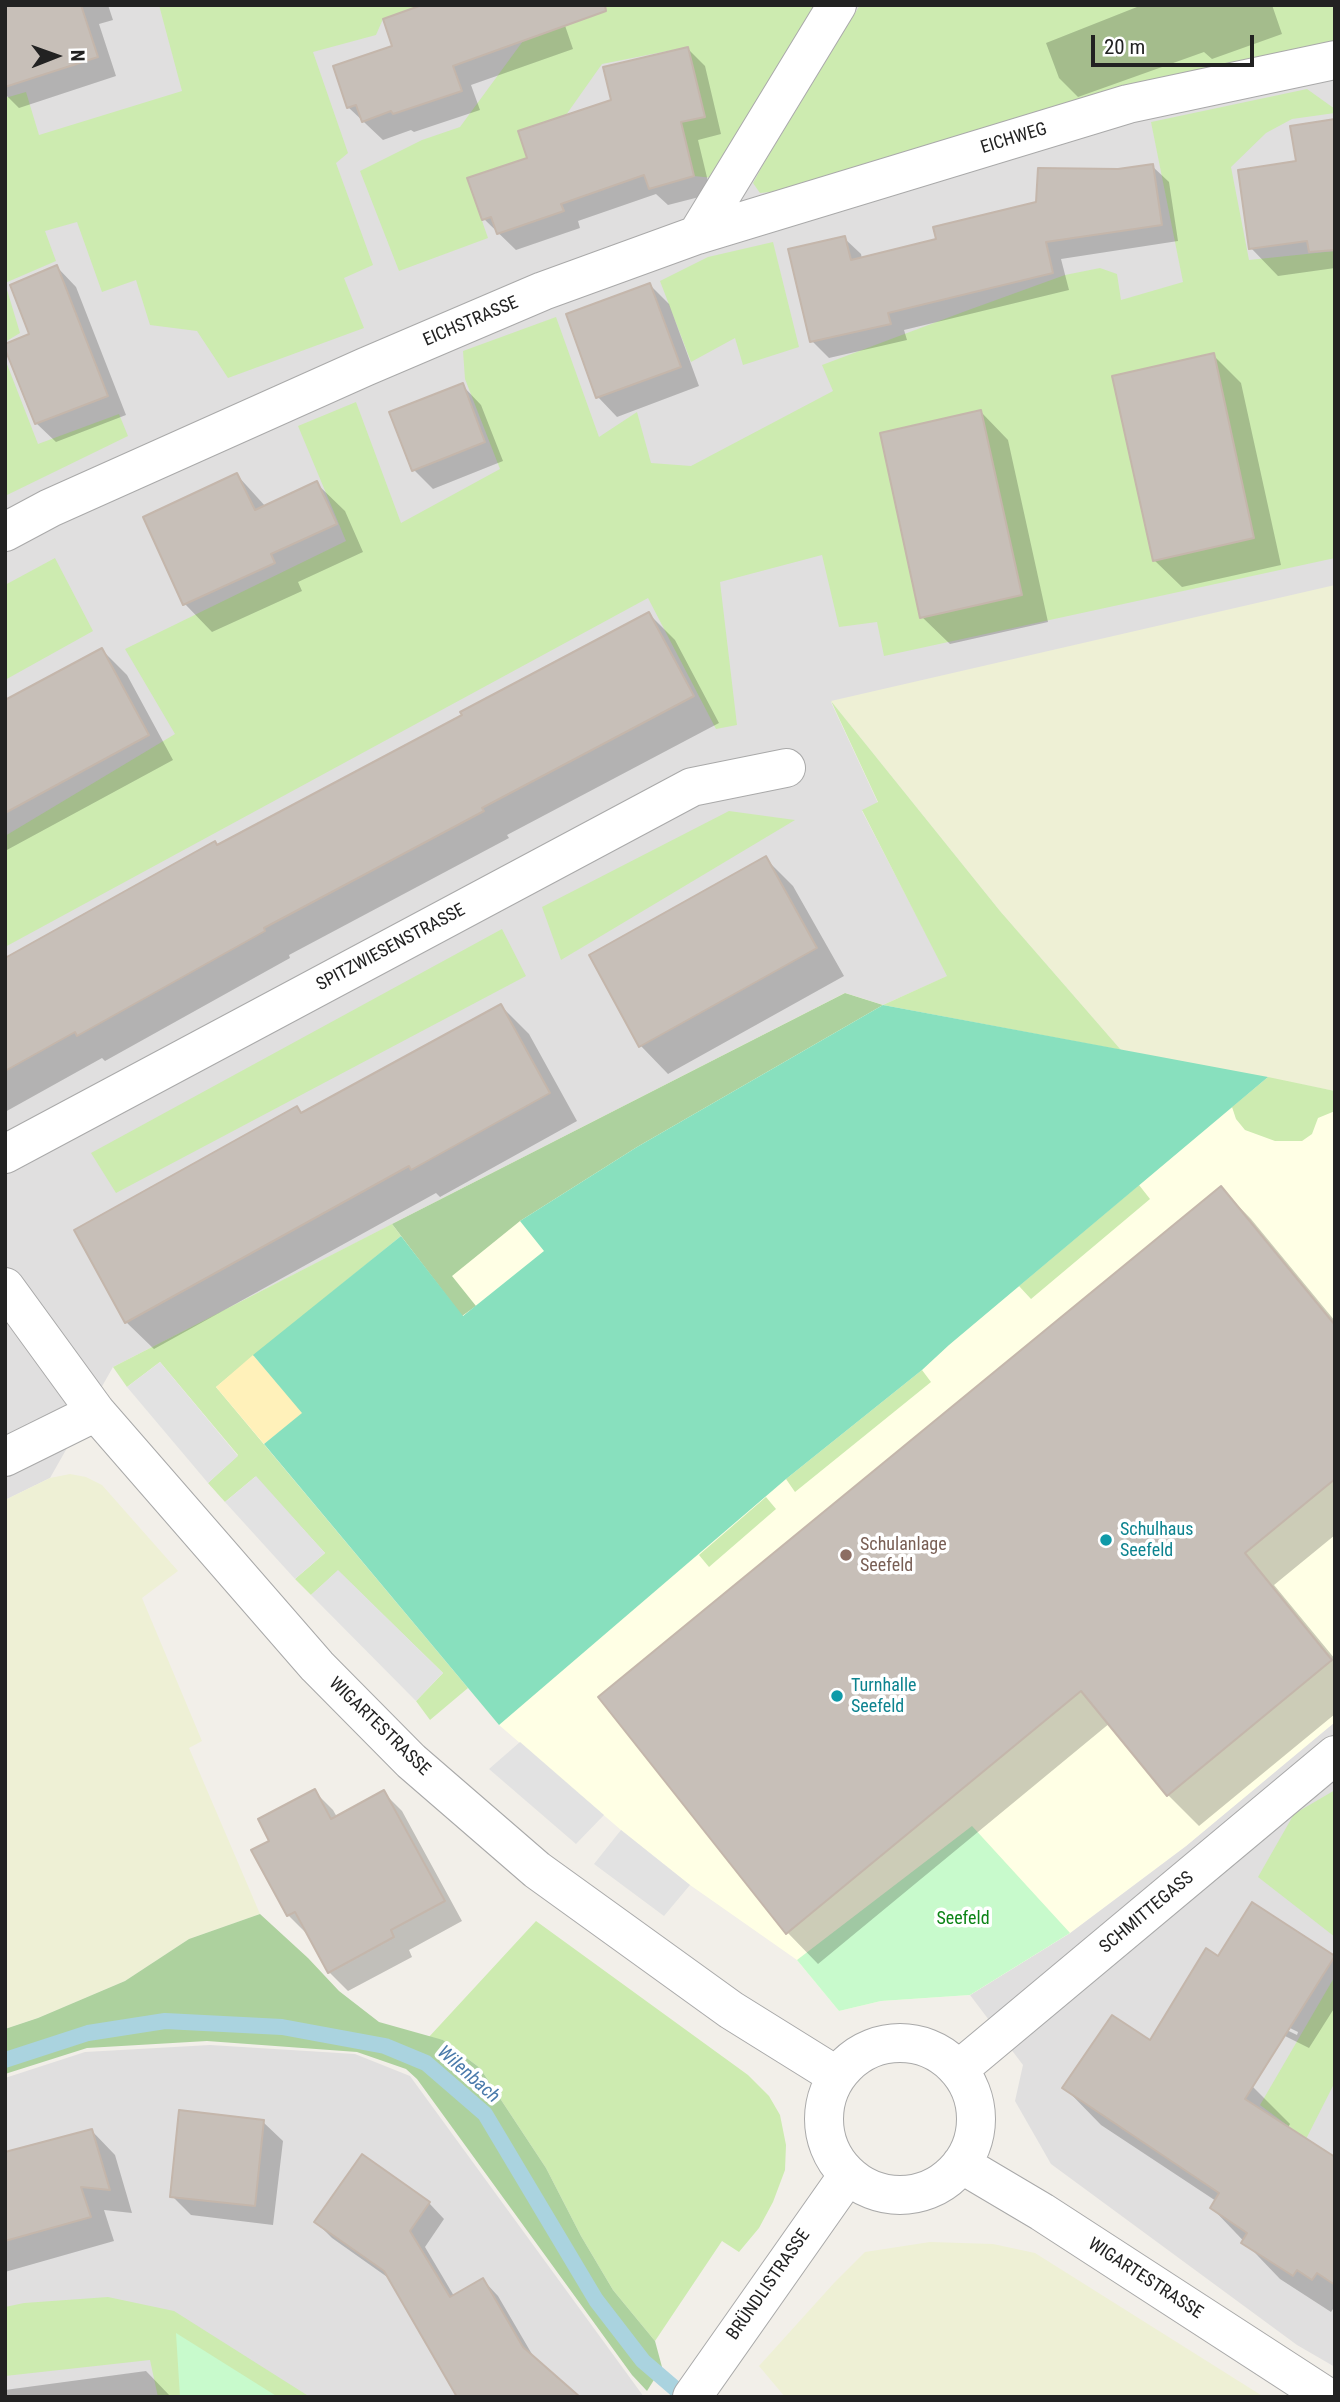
<!DOCTYPE html>
<meta charset="utf-8">
<style>
body{margin:0}
#map{position:relative;width:1340px;height:2402px;overflow:hidden;background:#f2efe9;font-family:"Roboto Condensed",sans-serif}
canvas{display:block}
.frame{position:absolute;inset:0;border:7px solid #222;pointer-events:none}
.north{position:absolute;left:21px;top:21px;width:70px;height:70px;-webkit-text-stroke:5px #fff;paint-order:stroke;rotate:89deg;font-size:19px;font-weight:700;line-height:28px;text-align:center;color:#222}
.north::after{content:'';display:block;margin:auto;width:24px;height:32px;background:#222;clip-path:polygon(50% 0,100% 100%,50% 72%,0 100%)}
.scale{position:absolute;left:1091px;top:35px;width:163px;height:32px;box-sizing:border-box;border:4px solid #222;border-top:0;padding-left:9px;font-size:21px;line-height:24px;white-space:nowrap;color:#222;-webkit-text-stroke:5px #fff;paint-order:stroke}
</style>
<div id="map">
<canvas width="1340" height="2402"></canvas>
<div class="frame"></div>
<div class="north">N</div>
<div class="scale">20 m</div>
</div>
<script>
const g = document.querySelector('canvas').getContext('2d');
g.lineJoin = 'round';
function fill(path, color) { g.fillStyle = color; g.fill(path, 'evenodd'); }
const poly = rows => new Path2D(rows.map(r => 'M' + r).join(''));
function trace(path, color, width, dash) { g.strokeStyle = color; g.lineWidth = width; g.lineCap = dash ? 'butt' : 'round'; g.setLineDash(dash || []); g.stroke(path); }
function label(font, color, halo, rows, align = 'center') {
  g.font = font + ' "Roboto Condensed",sans-serif'; g.lineWidth = 7; g.setLineDash([]); g.textBaseline = 'middle'; g.strokeStyle = halo; g.fillStyle = color; for (const [text, x, y, turn = 0] of rows) {
    g.save(); g.translate(x, y); g.rotate((+turn || 0) * Math.PI / 180); g.textAlign = isNaN(turn) ? turn : align; if (halo) g.strokeText(text, 0, 0); g.fillText(text, 0, 0); g.restore();
  }
}
const residential = poly([
 [5,5,1335,5,1335,589,831,702,878,803,862,811,948,976,883,1005,845,993,113,1367,50,1478,5,1500],
 [1335,1722,1335,2367,1297,2345,1051,2164,1015,2101,1023,2065,970,1995,1070,1933,1186,1846],
 [210,2045,355,2054,410,2076,644,2397,5,2397,5,2078,85,2052]
]);
const education = poly([
 [845,993,883,1005,1335,1091,1335,1722,1186,1846,1070,1933,970,1995,881,2001,839,2011,797,1960,690,1885,621,1830,499,1725,216,1387,401,1236,392,1224]
]);
const farmland = poly([
 [1335,585,1335,1091,1121,1050,1000,911,831,701],
 [70,1474,86,1477,102,1485,178,1571,142,1598,202,1741,189,1748,260,1914,189,1939,125,1981,38,2018,5,2029,5,1500,50,1478],
 [930,2242,993,2244,1035,2253,1264,2397,785,2397,759,2366,834,2283,865,2252]
]);
const grass = poly([
 [159,5,422,5,383,19,376,35,313,52,348,153,336,163,373,265,344,278,364,328,228,378,197,331,150,325,136,280,102,292,77,222,45,231,56,261,5,283,5,98,26,92,39,135,182,91],
 [547,5,814,5,713,178,694,176,681,122,705,116,688,47,602,64,566,115,518,131,527,158,467,178,488,238,399,271,360,171,422,140,460,127,523,41,520,31],
 [860,5,1335,5,1335,48,780,191,760,193,753,183,764,163],
 [1307,89,1335,109,1335,113,1292,119,1266,133,1231,167,1249,260,1335,251,1335,558,884,656,877,622,839,627,822,555,720,582,737,725,716,729,648,598,5,947,5,836,175,734,125,649,346,541,298,426,356,402,401,523,500,469,465,379,463,351,556,317,599,437,637,412,651,463,691,466,833,391,822,365,963,312,1065,275,1100,268,1117,274,1121,300,1183,282,1151,122],
 [773,242,799,347,743,365,735,338,691,362,660,281,708,257],
 [5,283,20,333,5,342],
 [5,359,38,444,119,414,128,436,5,496],
 [55,558,93,631,5,680,5,585],
 [831,701,1000,911,1121,1050,883,1005,947,976,862,810,878,802],
 [729,811,795,820,561,960,542,907],
 [502,929,526,976,116,1193,91,1153],
 [1268,1077,1335,1091,1335,1111,1318,1118,1312,1134,1302,1141,1275,1141,1245,1130,1236,1119,1232,1107],
 [1139,1185,1150,1199,1031,1299,1019,1286],
 [392,1224,401,1236,216,1387,468,1688,430,1720,416,1701,443,1673,338,1571,311,1595,295,1579,325,1553,255,1477,225,1502,208,1483,238,1455,160,1362,127,1387,113,1367],
 [922,1370,931,1382,795,1492,786,1479],
 [766,1497,776,1509,709,1567,699,1555],
 [1335,1790,1335,1937,1258,1877,1294,1814],
 [536,1921,748,2075,769,2096,780,2115,786,2145,785,2170,773,2202,759,2228,739,2252,722,2241,655,2341,613,2290,581,2236,546,2168,480,2068,443,2040,428,2038],
 [1335,1976,1335,2082,1306,2139,1260,2105],
 [108,2297,174,2311,310,2397,158,2397,150,2360,5,2376,5,2307,24,2303]
]);
const forest = poly([
 [845,993,883,1005,637,1147,520,1221,452,1276,476,1306,462,1316,392,1224],
 [260,1914,308,1958,339,1991,379,2022,443,2040,480,2068,546,2168,581,2236,613,2290,655,2341,662,2367,647,2391,632,2375,417,2079,406,2069,357,2052,207,2041,87,2048,5,2074,5,2029,38,2018,125,1981,189,1939]
]);
const sand = poly([
 [253,1355,303,1413,264,1444,216,1387]
]);
const park = poly([
 [972,1826,1070,1933,970,1995,881,2001,839,2011,797,1960],
 [176,2333,278,2397,180,2397]
]);
const pitch = poly([
 [883,1005,1268,1077,949,1345,922,1370,786,1479,499,1725,264,1444,302,1413,253,1355,401,1236,463,1316,544,1251,520,1221,637,1147]
]);
const parking = poly([
 [160,1362,238,1456,208,1483,127,1387],
 [256,1476,325,1553,295,1579,225,1502],
 [338,1570,443,1673,416,1701,311,1595],
 [520,1742,604,1815,576,1844,489,1769],
 [621,1830,690,1885,664,1916,594,1864]
]);
const shadow = poly([
 [5,5,108,5,113,20,99,24,116,76,19,108,5,94],
 [558,5,573,49,471,85,480,110,414,132,411,130,383,140,348,107],
 [1142,5,1272,5,1282,34,1212,59,1204,52,1078,97,1059,78,1046,43],
 [688,49,705,66,721,134,698,140,711,194,668,205,656,194,578,221,580,228,516,250,484,219,469,179,529,159],
 [1335,121,1335,268,1278,276,1251,248,1297,163],
 [1152,166,1169,182,1178,241,1061,259,1069,290,904,330,907,340,829,358,812,341,844,238,861,254,862,259,938,240,1118,171],
 [57,267,76,287,126,415,56,442,36,423,31,335],
 [650,285,669,304,699,386,617,417,598,397,568,316],
 [1213,355,1241,383,1281,565,1182,587,1154,560],
 [462,385,481,405,503,461,433,489,414,470],
 [981,412,1008,440,1048,622,950,644,922,617],
 [237,475,266,507,317,484,345,511,363,552,298,582,302,591,212,632,185,604],
 [649,614,675,640,719,723,507,835,509,838,289,955,290,958,105,1061,102,1058,5,1112,5,959,464,716],
 [102,650,127,675,173,760,5,851,5,702],
 [765,858,793,886,844,976,668,1074,641,1046],
 [501,1006,529,1034,577,1121,440,1197,436,1193,154,1349,126,1322,297,1108,303,1114],
 [1221,1188,1251,1219,1335,1321,1335,1535,1274,1585,1335,1659,1335,1714,1199,1826,1168,1795,1110,1723,818,1964,788,1933,600,1697],
 [314,1791,333,1810,337,1817,383,1792,402,1811,462,1921,409,1950,412,1957,348,1991,329,1972,307,1934,288,1915,272,1842],
 [1253,1905,1335,1958,1335,2007,1309,2048,1221,2004,1201,1985],
 [1223,1995,1298,2032,1297,2035,1223,1999],
 [1159,2028,1253,2087,1290,2124,1287,2129,1335,2159,1335,2306,1331,2312,1280,2279,1212,2208,1216,2201,1101,2125,1065,2088,1150,2043],
 [263,2122,283,2141,273,2225,191,2215,172,2196],
 [91,2130,115,2155,132,2213,104,2210,114,2241,5,2272,5,2154],
 [429,2203,444,2219,425,2247,454,2296,483,2280,498,2296,536,2361,390,2279,332,2238,316,2222],
 [146,2371,171,2397,5,2397,5,2390]
]);
const stream = poly([
 [5,2060,88,2033,165,2021,282,2027,385,2046,426,2063,485,2114,596,2300,643,2361,685,2397]
]);
const building = poly([
 [5,5,81,5,98,57,5,87,5,5],
 [422,5,605,5,606,11,453,66,462,91,393,114,391,111,362,122,356,105,347,108,333,66,392,46,383,19,422,5],
 [688,47,705,117,681,122,694,176,649,189,644,175,561,204,564,211,497,234,491,217,482,220,467,178,527,158,518,131,611,100,603,67,688,47],
 [1335,119,1335,250,1309,252,1307,241,1249,249,1238,170,1296,161,1290,126,1335,119],
 [1153,164,1162,225,1046,242,1053,273,888,313,891,324,810,342,788,249,845,236,851,260,936,239,933,227,1036,202,1038,168,1118,169,1153,164],
 [57,265,108,396,35,424,5,349,5,344,29,334,10,285,57,265],
 [650,283,681,367,596,398,566,314,650,283],
 [1214,353,1254,538,1153,561,1112,376,1214,353],
 [463,383,485,442,412,471,389,412,463,383],
 [981,410,1022,595,920,618,880,433,981,410],
 [237,473,255,510,317,481,337,524,271,554,275,563,183,605,143,517,237,473],
 [649,612,694,696,482,808,484,811,264,928,265,931,77,1036,75,1032,5,1071,5,958,215,841,217,845,462,715,460,712,649,612],
 [102,648,149,735,5,813,5,700,102,648],
 [766,856,817,948,639,1047,589,955,766,856],
 [501,1004,550,1093,411,1170,409,1166,125,1323,74,1230,297,1106,301,1113,501,1004],
 [1221,1186,1335,1325,1335,1479,1245,1553,1332,1660,1167,1796,1081,1691,786,1934,598,1697,1221,1186],
 [315,1789,331,1819,384,1790,445,1901,391,1930,394,1937,328,1973,295,1912,287,1916,251,1850,269,1841,258,1819,315,1789],
 [1252,1902,1335,1956,1245,2099,1335,2157,1335,2285,1317,2273,1312,2280,1297,2270,1293,2276,1241,2243,1247,2233,1210,2208,1219,2193,1062,2088,1112,2015,1150,2040,1206,1948,1218,1956,1252,1902],
 [179,2110,264,2120,255,2206,170,2197,179,2110],
 [92,2129,110,2190,81,2187,91,2217,5,2241,5,2152,92,2129],
 [362,2154,430,2202,410,2231,450,2297,483,2278,523,2347,580,2397,457,2397,384,2271,314,2222,362,2154]
]);
const minor = poly([
 [697,235,837,5],
 [5,532,50,508,365,367,543,291,697,235,1128,104,1335,60],
 [5,1154,692,787,786,768],
 [5,1287,96,1412,317,1666,411,1761,537,1870,731,2010,837,2076],
 [5,1457,96,1412],
 '824 2119a76 76 0 1 1 152 0a76 76 0 1 1-152 0Z',
 [958,2070,1335,1755],
 [961,2164,1042,2212,1327,2397],
 [692,2397,848,2175]
]);
const markers = [
 [1106,1540,7,"#0f9aa8"],
 [846,1555,7,"#8d6e63"],
 [837,1696,7,"#0f9aa8"]
];
const streetNames = [
 ["EICHWEG",1014,139,-17],
 ["EICHSTRASSE",471,322,-23],
 ["SPITZWIESENSTRASSE",391,948,-28],
 ["WIGARTESTRASSE",379,1727,44],
 ["SCHMITTEGASS",1147,1913,-40],
 ["WIGARTESTRASSE",1145,2279,33],
 ["BRÜNDLISTRASSE",769,2285,-55]
];
const cultureNames = [
 ["Schulhaus",1120,1530],
 ["Seefeld",1120,1551],
 ["Turnhalle",851,1686],
 ["Seefeld",851,1707]
];
const educationNames = [
 ["Schulanlage",860,1545],
 ["Seefeld",860,1566]
];
const parkNames = [
 ["Seefeld",963,1919]
];
const waterNames = [
 ["Wilenbach",468,2075,41]
];
fill(residential, '#e0dfdf');
fill(education, '#ffffe5');
fill(farmland, '#eef0d5');
fill(grass, '#cdebb0');
fill(forest, '#add19e');
fill(sand, '#fff1ba');
fill(park, '#c8facc');
fill(pitch, '#88e0be');
fill(parking, '#e2e2e2');
fill(shadow, '#0003');
trace(stream, '#aad3df', 16);
fill(building, '#c7bfb8');
trace(building, '#c4b6ab', 2);
trace(minor, '#a9a9a9', 40);
trace(minor, '#fff', 38);
for (const [x, y, r, color] of markers) { const dot = new Path2D(); dot.arc(x, y, r, 0, 2 * Math.PI); g.fillStyle = color; g.fill(dot); trace(dot, '#fff', 2.5); }
label('18px', '#222', '#fff', streetNames);
label('18px', '#0d838f', '#fff', cultureNames, 'left');
label('18px', '#785e54', '#fff', educationNames, 'left');
label('18px', '#0c8416', '#fff', parkNames);
label('italic 19px', '#4a7aab', '#fff', waterNames);
</script>
